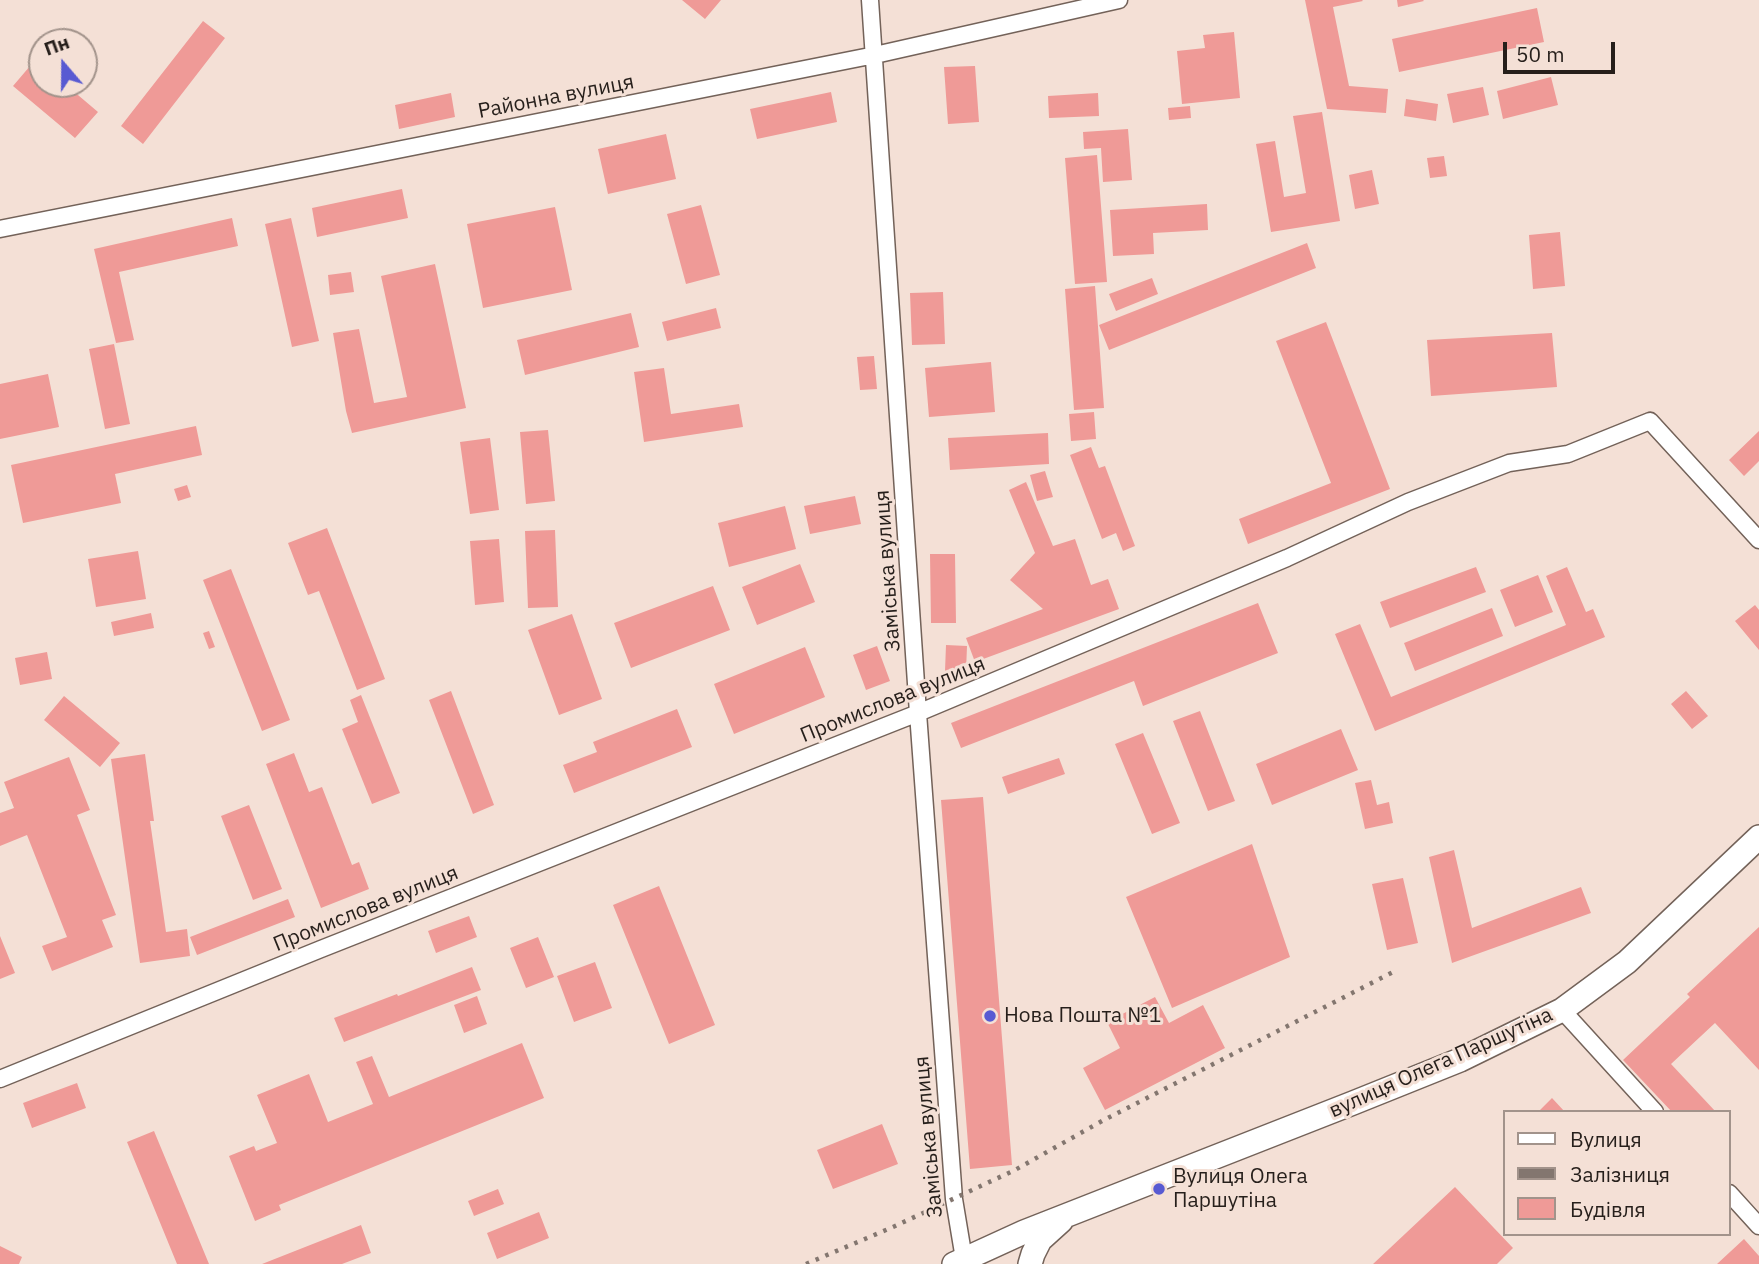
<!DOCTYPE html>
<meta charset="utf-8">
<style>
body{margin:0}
#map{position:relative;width:1759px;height:1264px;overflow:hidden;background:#f4e0d6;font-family:"IBM Plex Sans",sans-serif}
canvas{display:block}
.legend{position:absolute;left:1503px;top:1110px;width:228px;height:126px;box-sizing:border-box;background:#f4e0d6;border:2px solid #a2938b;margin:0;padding:9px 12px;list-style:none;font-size:21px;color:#261f1b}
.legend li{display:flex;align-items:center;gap:14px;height:35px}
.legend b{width:35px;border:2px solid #a2938b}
.north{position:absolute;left:28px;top:28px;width:70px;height:70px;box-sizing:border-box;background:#f4e0d6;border:2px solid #a2938b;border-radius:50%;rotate:340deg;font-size:19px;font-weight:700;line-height:28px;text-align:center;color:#261f1b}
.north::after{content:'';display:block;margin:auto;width:24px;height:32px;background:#585ad2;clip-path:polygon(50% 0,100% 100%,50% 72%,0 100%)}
.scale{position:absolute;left:1503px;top:42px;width:112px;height:32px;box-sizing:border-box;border:4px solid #261f1b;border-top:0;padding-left:9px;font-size:21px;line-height:24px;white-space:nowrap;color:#261f1b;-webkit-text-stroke:5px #f4e0d6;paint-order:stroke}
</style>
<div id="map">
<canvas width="1759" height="1264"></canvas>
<ul class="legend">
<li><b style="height:9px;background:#fff"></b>Вулиця</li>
<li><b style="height:9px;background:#83766f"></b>Залізниця</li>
<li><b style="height:19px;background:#ef9a97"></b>Будівля</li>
</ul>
<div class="north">Пн</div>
<div class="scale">50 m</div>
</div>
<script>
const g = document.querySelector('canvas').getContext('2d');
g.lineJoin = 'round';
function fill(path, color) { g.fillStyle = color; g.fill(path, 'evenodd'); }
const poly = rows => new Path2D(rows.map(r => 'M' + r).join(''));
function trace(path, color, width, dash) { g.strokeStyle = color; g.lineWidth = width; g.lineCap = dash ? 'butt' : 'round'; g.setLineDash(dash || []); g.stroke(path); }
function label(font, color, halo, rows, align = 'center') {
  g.font = font + ' "IBM Plex Sans",sans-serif'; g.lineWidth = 6; g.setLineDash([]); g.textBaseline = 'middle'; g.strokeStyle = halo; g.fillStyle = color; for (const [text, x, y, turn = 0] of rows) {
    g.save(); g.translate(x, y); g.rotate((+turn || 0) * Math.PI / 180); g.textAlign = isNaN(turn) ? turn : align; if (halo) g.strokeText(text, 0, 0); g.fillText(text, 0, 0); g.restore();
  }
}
const building = poly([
 [682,0,721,0,705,19],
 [1305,0,1362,0,1363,1,1333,7,1349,86,1388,89,1386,113,1327,109],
 [1397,0,1423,0,1424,1,1398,7],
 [1537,8,1544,42,1399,72,1392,39],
 [203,21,225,38,143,144,121,126],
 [1234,32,1240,98,1182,104,1177,51,1205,48,1203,35],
 [36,59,42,65,42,84,65,84,98,112,75,138,13,86],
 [975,66,979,122,948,124,944,67],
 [1551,77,1558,105,1503,119,1497,91],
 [1483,87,1489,115,1453,123,1447,94],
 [831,92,837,122,757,139,750,109],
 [451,93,455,117,399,129,395,105],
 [1098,93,1099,116,1049,118,1048,96],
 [1406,99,1438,104,1436,121,1404,116],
 [1190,106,1191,118,1169,120,1168,108],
 [1322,112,1340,221,1271,232,1256,144,1275,141,1284,197,1306,193,1293,116],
 [1128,129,1132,180,1103,182,1101,148,1084,149,1083,132],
 [666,134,676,179,608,194,598,149],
 [1097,155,1107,282,1075,284,1065,158],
 [1444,156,1447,176,1430,178,1427,158],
 [1372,170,1379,204,1355,209,1349,175],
 [402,189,408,218,317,237,312,208],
 [1207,204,1208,230,1153,233,1154,254,1113,256,1110,210],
 [701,205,720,275,686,284,667,214],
 [555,207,572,290,483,308,467,224],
 [232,218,238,246,119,272,134,340,116,343,94,249],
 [291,218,319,341,292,347,265,224],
 [1560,232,1565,286,1533,289,1529,235],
 [1307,243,1316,268,1109,350,1099,325],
 [435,264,466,408,352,433,346,411,333,333,359,329,374,403,407,397,381,276],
 [351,272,354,292,330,295,328,275],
 [1152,278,1158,294,1116,311,1109,294],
 [1095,286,1104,408,1074,410,1065,289],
 [943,292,945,344,912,345,910,293],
 [716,308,721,328,667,341,662,322],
 [631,313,639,347,525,375,517,340],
 [1326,322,1390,489,1248,544,1239,519,1331,483,1276,341],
 [1552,333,1557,387,1431,396,1427,340],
 [114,344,130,424,105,429,89,349],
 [874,356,877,389,860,390,857,357],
 [991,362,995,412,929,417,925,368],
 [664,368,671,414,739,404,743,427,644,442,634,372],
 [48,374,59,427,0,439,0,384],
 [1094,412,1096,439,1071,441,1069,414],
 [196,426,202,455,115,474,121,503,23,523,11,465],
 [548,430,555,501,526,504,520,432],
 [1759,431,1759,461,1744,476,1729,460],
 [1048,433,1049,464,950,470,948,438],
 [490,438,499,510,470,514,460,442],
 [1091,447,1099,468,1105,466,1135,546,1123,551,1116,533,1102,539,1070,455],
 [1045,471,1053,497,1037,501,1030,475],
 [1026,482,1053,546,1075,539,1091,585,1108,579,1119,609,975,662,966,638,1043,609,1010,580,1035,553,1009,490],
 [187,485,191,497,178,501,174,489],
 [855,496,861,524,810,534,804,506],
 [785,506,796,549,729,567,718,523],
 [327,528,385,679,357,690,319,591,308,595,288,543],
 [555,530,558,607,528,608,525,531],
 [499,539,504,602,475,605,470,541],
 [138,551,146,599,96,607,88,559],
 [930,554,955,554,956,623,931,623],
 [800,564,815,602,757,625,742,587],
 [1476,567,1486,592,1390,628,1380,602],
 [1567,567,1586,612,1593,609,1605,637,1375,731,1335,634,1360,624,1391,697,1566,625,1546,576],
 [231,569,290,720,262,731,203,580],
 [1538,575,1553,612,1515,627,1500,590],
 [713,586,730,630,631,668,614,623],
 [1258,603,1278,653,1143,706,1134,681,961,748,951,723],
 [1755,605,1759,610,1759,650,1735,621],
 [1492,608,1503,636,1415,671,1404,643],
 [151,613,154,628,114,636,111,622],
 [572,614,602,699,559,715,528,630],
 [209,631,215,647,209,649,203,633],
 [946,645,967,646,966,672,945,671],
 [877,646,890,681,866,690,853,655],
 [805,647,825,697,734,734,714,684],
 [47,652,52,679,20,685,15,658],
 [451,691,494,805,473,814,429,700],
 [1686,691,1708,716,1692,729,1671,704],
 [361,695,400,793,372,804,342,729,358,722,350,700],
 [64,696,120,743,100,767,44,720],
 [677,709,692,747,574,793,563,765,597,752,593,742],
 [1200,711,1235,801,1208,811,1173,721],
 [1341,729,1358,770,1272,805,1256,764],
 [1143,733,1180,823,1152,834,1115,744],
 [294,753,309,792,322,787,352,865,359,862,369,889,321,908,266,764],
 [145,754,154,821,150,821,166,932,187,929,190,956,140,963,111,759],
 [69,757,90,810,77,815,116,915,102,920,113,947,52,971,42,946,67,937,27,835,0,846,0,813,14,808,4,782],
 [1059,758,1065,774,1008,794,1002,777],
 [1371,780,1377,805,1389,802,1393,823,1365,829,1355,783],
 [983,797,1012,1165,970,1169,941,800],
 [249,805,282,889,253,900,221,816],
 [1252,844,1290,957,1172,1008,1126,897],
 [1454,850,1472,928,1581,887,1591,913,1452,963,1429,857],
 [1403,878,1418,943,1387,950,1372,884],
 [659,886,715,1025,669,1044,613,905],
 [288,899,295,917,197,955,190,937],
 [469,916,477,937,436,953,428,931],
 [1759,927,1759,1070,1715,1023,1671,1064,1716,1112,1672,1112,1623,1060,1690,997,1687,994],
 [0,936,15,973,0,979],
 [538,937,554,977,526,988,510,948],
 [595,962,612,1008,574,1022,557,976],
 [472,967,481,990,344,1042,334,1018,397,994,398,996],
 [477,996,487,1024,464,1033,454,1005],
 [1155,997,1169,1023,1203,1005,1225,1048,1105,1110,1083,1068,1120,1048,1107,1022],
 [522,1043,544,1098,279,1205,281,1210,255,1221,229,1156,254,1146,256,1151,277,1143,257,1095,309,1074,328,1122,373,1104,356,1062,372,1056,389,1097],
 [77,1083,86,1108,32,1128,23,1103],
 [1552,1098,1565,1112,1538,1112],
 [882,1124,898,1164,833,1189,817,1150],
 [154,1131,209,1264,177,1264,127,1142],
 [1455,1187,1513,1248,1497,1264,1373,1264],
 [498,1189,504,1204,474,1216,468,1201],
 [539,1212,549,1238,497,1259,487,1233],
 [361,1225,371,1253,342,1264,262,1264],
 [1744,1239,1759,1256,1759,1264,1717,1264],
 [0,1246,22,1257,19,1264,0,1264]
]);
const street = poly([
 [870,0,918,713,954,1199,964,1259,967,1264],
 [0,229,875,55,1119,0],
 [1562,1010,1655,1112],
 [0,1079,321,949,918,713,1287,558,1408,502,1509,463,1568,454,1650,421,1759,540],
 [1729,1193,1759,1226]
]);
const secondary = poly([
 [954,1264,1024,1232,1353,1103,1460,1060,1562,1010,1627,962,1759,837],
 [1030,1264,1033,1254,1040,1240,1061,1221]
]);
const rail = poly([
 [806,1264,893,1227,1015,1170,1102,1121,1397,970]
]);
const markers = [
 [990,1016,7,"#585ad2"],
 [1159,1189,7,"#585ad2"]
];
const streetNames = [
 ["Районна вулиця",556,97,-11],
 ["Заміська вулиця",888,571,-94],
 ["Промислова вулиця",893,700,-22],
 ["Промислова вулиця",366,909,-22],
 ["вулиця Олега Паршутіна",1441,1063,-24],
 ["Заміська вулиця",929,1137,-95]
];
const poiNames = [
 ["Нова Пошта №1",1004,1016],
 ["Вулиця Олега",1173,1177],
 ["Паршутіна",1173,1201]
];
fill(building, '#ef9a97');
trace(street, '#736259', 19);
trace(secondary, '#736259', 26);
trace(street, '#fff', 16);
trace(secondary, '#fff', 23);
trace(rail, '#83766f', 4.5, [3.5, 7]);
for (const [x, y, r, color] of markers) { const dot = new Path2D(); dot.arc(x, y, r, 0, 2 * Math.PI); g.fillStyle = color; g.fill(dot); trace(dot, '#f4e0d6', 2.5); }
label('21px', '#261f1b', '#f4e0d6', streetNames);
label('21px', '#261f1b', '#f4e0d6', poiNames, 'left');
</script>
